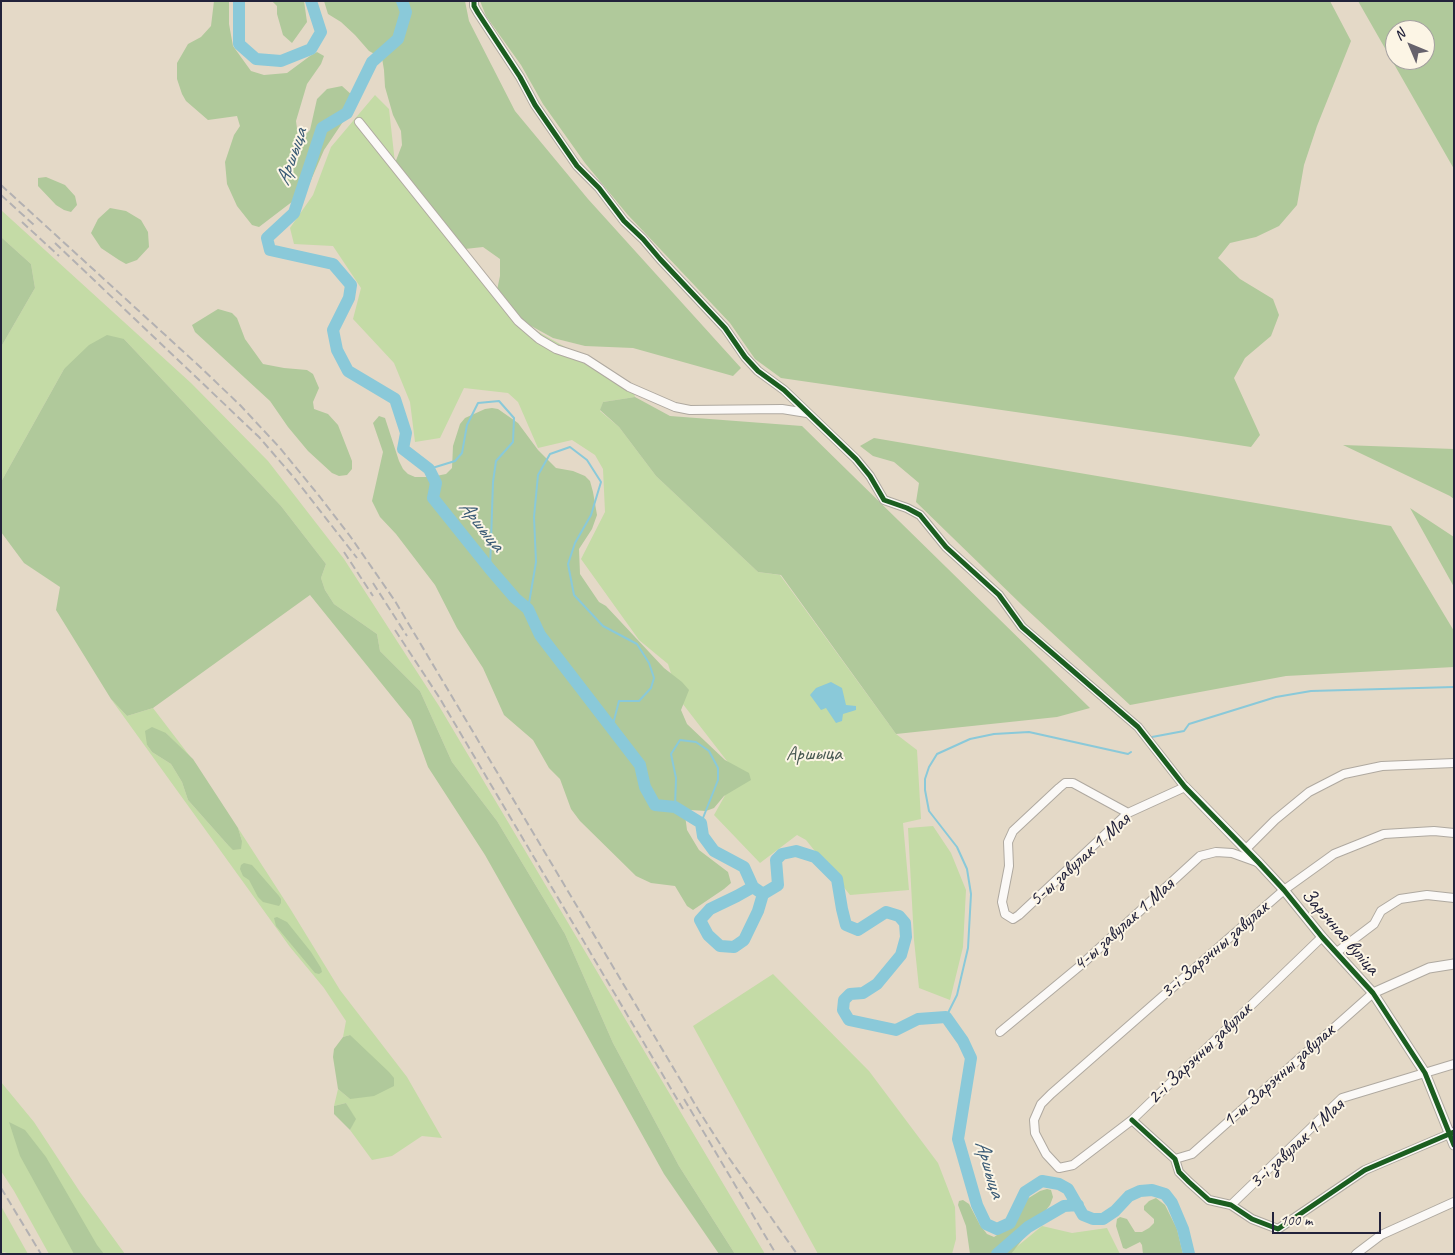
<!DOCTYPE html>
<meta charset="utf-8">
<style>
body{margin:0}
#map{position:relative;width:1455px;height:1255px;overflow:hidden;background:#e4d9c7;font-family:Caveat,sans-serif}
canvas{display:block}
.frame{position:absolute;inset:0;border:2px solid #22223b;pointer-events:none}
.north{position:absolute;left:1385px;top:20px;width:50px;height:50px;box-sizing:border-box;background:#fcf5e5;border:1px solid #a5a1a1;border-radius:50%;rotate:315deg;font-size:14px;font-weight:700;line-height:20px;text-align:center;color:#22223b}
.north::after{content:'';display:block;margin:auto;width:18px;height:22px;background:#66626c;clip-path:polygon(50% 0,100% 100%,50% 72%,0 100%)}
.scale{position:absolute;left:1272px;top:1212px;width:109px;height:22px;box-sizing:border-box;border:2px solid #22223b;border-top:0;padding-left:6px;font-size:15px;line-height:18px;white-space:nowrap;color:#22223b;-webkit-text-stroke:4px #fcf5e5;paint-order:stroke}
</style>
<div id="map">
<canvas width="1455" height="1255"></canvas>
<div class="frame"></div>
<div class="north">N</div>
<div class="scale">100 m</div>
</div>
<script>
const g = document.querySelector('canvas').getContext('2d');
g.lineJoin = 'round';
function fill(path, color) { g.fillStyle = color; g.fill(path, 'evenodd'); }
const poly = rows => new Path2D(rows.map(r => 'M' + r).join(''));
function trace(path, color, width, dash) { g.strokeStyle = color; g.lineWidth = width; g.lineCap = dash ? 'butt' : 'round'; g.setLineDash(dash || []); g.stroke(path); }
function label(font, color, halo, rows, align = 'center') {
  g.font = font + ' Caveat,sans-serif'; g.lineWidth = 4; g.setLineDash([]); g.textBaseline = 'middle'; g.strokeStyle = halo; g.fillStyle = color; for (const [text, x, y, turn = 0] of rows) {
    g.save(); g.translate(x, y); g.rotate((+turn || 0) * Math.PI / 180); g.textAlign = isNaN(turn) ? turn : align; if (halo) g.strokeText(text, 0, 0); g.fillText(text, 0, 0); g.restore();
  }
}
const green = poly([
 [375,95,389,109,395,163,514,318,632,385,635,397,603,402,600,411,619,427,656,476,758,572,780,575,896,734,917,750,921,819,903,823,909,890,850,895,806,840,797,835,760,863,714,815,737,774,679,699,668,664,639,640,581,559,605,512,603,469,595,455,572,440,538,448,518,402,508,393,464,388,440,438,415,442,410,402,394,363,353,319,361,288,333,246,294,244,290,228,313,195,331,147],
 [1,210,191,383,268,461,344,559,439,706,765,1254,735,1254,679,1166,613,1043,565,934,497,821,452,762,420,691,380,651,377,634,334,604,325,590,321,578,326,564,281,506,124,339,64,369,1,482,1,347,35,288,31,264,1,237],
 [111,699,127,716,153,708,192,759,166,733,147,745,152,752,171,764,182,782,188,800,227,844,233,849,242,841,238,828,291,910,340,990,407,1077,442,1138,422,1136,392,1156,372,1160,350,1130,355,1119,346,1103,334,1106,338,1089,350,1099,350,1035,343,1037,346,1021,324,988,290,947],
 [933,826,951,853,966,890,963,947,950,1000,919,988,914,940,908,828],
 [773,974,869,1071,938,1163,955,1207,956,1239,952,1254,818,1254,693,1026],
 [1,1082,34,1122,80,1192,125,1254,49,1254,14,1191,1,1171],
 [1,1206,28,1254,10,1254,4,1252,1,1254],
 [1042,1226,1072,1233,1107,1228,1120,1254,1008,1254]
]);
const forest = poly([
 [214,1,229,1,229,24,233,46,251,71,264,75,287,73,310,56,317,52,324,56,321,64,307,84,296,121,298,136,305,135,310,130,317,99,327,89,342,86,353,96,355,104,324,150,308,187,297,198,259,227,252,225,237,206,227,184,225,162,234,135,240,126,237,116,208,120,186,101,182,94,177,79,177,63,188,44,201,37,211,26],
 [272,1,304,1,307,22,292,43,283,35,277,14,277,6],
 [324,1,465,1,469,21,515,111,588,199,741,368,733,376,633,348,585,346,553,338,524,322,497,290,500,276,500,259,483,247,465,249,395,163,402,145,401,131,393,115,385,87,384,70,382,58,369,51,355,35,341,22,328,14],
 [480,1,1330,1,1351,41,1317,126,1304,165,1297,205,1279,226,1256,237,1230,243,1218,258,1240,279,1273,299,1279,315,1271,336,1245,358,1234,378,1260,435,1251,447,1181,436,781,378,755,359,730,323,627,214,585,163,543,104,521,65,486,16],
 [1358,1,1454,1,1454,169],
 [1395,30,1425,30,1425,60,1395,60],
 [46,177,65,185,75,196,77,205,71,212,64,210,56,205,38,186,38,178],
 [110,208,126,211,141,220,148,232,149,247,137,260,126,264,119,260,101,248,91,233,98,219],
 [1,237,31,264,35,288,1,347],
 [218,309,232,313,237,318,245,339,263,364,284,368,307,370,313,374,319,388,313,402,314,409,328,414,338,425,352,461,352,469,347,475,339,476,332,473,308,451,288,427,270,401,195,332,192,325],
 [107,335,124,339,281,506,326,564,321,578,325,590,334,604,377,634,380,651,420,691,452,762,497,821,565,934,613,1043,679,1166,735,1254,719,1254,664,1174,575,1014,485,855,428,767,411,720,310,595,153,708,127,716,111,699,56,610,60,587,24,563,1,532,1,482,64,369,89,345],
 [635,397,670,416,802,426,1090,708,1057,717,896,734,781,575,758,572,656,476,619,427,600,410,603,402],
 [492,408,498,409,518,423,538,450,556,468,573,471,585,476,590,481,593,492,597,515,592,529,579,549,580,574,599,602,606,606,664,668,682,682,689,690,681,710,687,724,725,760,749,773,751,780,724,796,714,808,706,811,690,810,685,815,687,830,699,850,728,872,731,883,724,889,693,910,687,906,675,886,651,883,636,876,580,821,571,809,560,779,549,768,533,740,504,715,483,668,457,628,435,585,396,534,380,517,372,501,383,452,373,423,379,416,385,418,399,461,403,469,408,474,415,477,431,477,446,474,452,468,453,446,460,424,465,418,485,409],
 [874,438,1391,526,1454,631,1454,667,1286,676,1130,705,1023,606,916,502,919,483,894,462,873,456,860,446],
 [1343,445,1454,449,1454,499,1450,496],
 [1410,508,1454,537,1454,587],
 [152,727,166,733,193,759,238,828,242,841,241,849,233,850,227,844,188,800,182,782,171,764,152,752,147,745,145,731],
 [244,863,252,865,279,896,281,899,281,903,279,906,263,902,258,897,249,880,243,876,240,869,241,865],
 [277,917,287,922,311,952,321,968,322,972,319,974,315,973,276,926,274,918],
 [350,1035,389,1072,394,1078,394,1086,374,1096,350,1099,338,1089,333,1057,334,1049,343,1037],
 [346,1103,356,1119,350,1130,334,1114,334,1106],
 [9,1122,25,1130,46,1157,97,1245,104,1254,74,1254,20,1156],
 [1047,1189,1051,1190,1053,1197,1050,1205,1011,1254,970,1254,966,1226,958,1205,959,1201,963,1200,969,1204,980,1225,987,1234,994,1237,1003,1231,1012,1224,1020,1208,1027,1199,1040,1191],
 [1156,1198,1165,1205,1177,1229,1183,1254,1143,1254,1142,1245,1140,1242,1126,1249,1123,1248,1116,1226,1117,1219,1120,1217,1127,1219,1135,1232,1142,1232,1149,1228,1154,1223,1154,1219,1144,1210,1144,1206,1149,1201]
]);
const water = poly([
 [831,682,842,688,846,705,856,706,856,710,843,714,842,721,836,723,826,708,821,710,810,695,816,688]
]);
const stream = poly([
 [429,469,455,461,462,453,467,425,478,403,499,401,514,418,513,442,496,461,493,482,490,569],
 [528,609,536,562,534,517,538,475,550,454,570,447,587,460,601,482,591,515,575,543,568,564,574,595,603,626,637,644,649,663,654,678,651,688,639,701,619,701,612,728],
 [1152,737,1184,731,1189,724,1276,697,1311,691,1454,687],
 [675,807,676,778,671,754,680,740,696,742,709,751,718,768,718,780,701,823],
 [946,1017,957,995,968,948,971,894,967,869,957,847,929,811,925,790,925,779,929,767,937,754,970,739,994,734,1029,732,1128,754,1131,752]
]);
const river = poly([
 [239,1,239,44,256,59,281,61,311,49,321,32,311,1],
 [402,1,406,12,398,39,372,62,347,113,322,128,294,213,267,238,270,250,333,264,351,285,349,298,333,330,337,350,348,371,395,399,406,433,403,449,429,469,436,483,433,498,490,569,515,598,528,609,540,635,640,765,645,787,655,805,675,807,701,823,703,836,714,851,744,867,753,887,763,894,778,885,776,860,782,854,796,851,815,857,837,879,842,909,846,925,858,930,886,912,899,916,905,923,906,937,901,955,877,984,863,993,850,994,844,1000,843,1010,849,1020,896,1030,918,1019,946,1017,963,1041,971,1058,958,1139,977,1205,986,1224,997,1229,1010,1223,1025,1192,1042,1181,1059,1184,1068,1189,1083,1215,1093,1219,1103,1219,1115,1211,1129,1196,1140,1191,1152,1190,1165,1194,1172,1203,1183,1229,1189,1254],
 [753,887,737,896,710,909,700,920,708,935,720,946,734,947,744,940,758,911,763,894],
 [997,1254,1028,1227,1064,1206,1078,1205]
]);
const minor = poly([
 [474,1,474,6,478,13,520,77,535,105,577,166,599,188,624,221,643,239,660,259,725,328,745,357,758,371,784,390,856,459,870,476,884,500,907,508,920,515,946,547,999,595,1022,627,1138,727,1185,787,1128,813,1019,915,1013,919,1005,914,1002,902,1009,866,1008,842,1013,831,1059,788,1065,783,1073,783,1128,813],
 [359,122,518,321,539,339,556,349,586,359,629,387,675,407,690,410,782,409,807,413],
 [1246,849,1275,820,1309,792,1344,774,1382,766,1454,763],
 [1322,937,1132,1120,1073,1165,1059,1168,1046,1154,1035,1133,1034,1120,1041,1104,1051,1094,1284,890,1334,854,1384,834,1434,831,1454,833],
 [1337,952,1374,924,1381,911,1400,899,1427,895,1454,898],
 [1000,1032,1081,965,1200,856,1216,852,1232,853,1257,862],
 [1132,1120,1175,1159,1179,1172,1189,1182,1209,1200,1231,1205,1252,1219,1278,1229,1365,1170,1454,1132],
 [1175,1159,1192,1154,1373,993],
 [1231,1205,1342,1098,1454,1064],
 [1356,1254,1381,1235,1454,1202]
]);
const tertiary = poly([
 [1185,787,1259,863,1284,890,1322,937,1373,993,1425,1073,1454,1145],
 [1373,993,1429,968,1454,964]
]);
const rail = poly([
 [1,185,198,365,240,405,280,448,320,497,350,536,395,601,699,1111,729,1158,797,1254],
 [1,195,34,225],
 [22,222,59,256],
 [55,243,259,437,296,480,357,558],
 [344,552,373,596],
 [373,583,407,636],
 [395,630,439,697,683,1109],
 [684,1099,776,1254],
 [1,1188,41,1254]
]);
const cycleway = poly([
 [474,1,474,6,478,13,520,77,535,105,577,166,599,188,624,221,643,239,660,259,725,328,745,357,758,371,784,390,856,459,870,476,884,500,907,508,920,515,946,547,999,595,1022,627,1138,727,1185,787,1259,863,1284,890,1322,937,1373,993,1425,1073,1454,1145],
 [1132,1120,1175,1159,1179,1172,1189,1182,1209,1200,1231,1205,1252,1219,1278,1229,1365,1170,1454,1132]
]);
const parkNames = [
 ["Аршыца",814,755]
];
const streetNames = [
 ["5-ы завулак 1 Мая",1080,860,-42],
 ["4-ы завулак 1 Мая",1124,925,-42],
 ["Зарэчная вуліца",1340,932,49],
 ["3-і Зарэчны завулак",1215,950,-41],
 ["2-і Зарэчны завулак",1200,1054,-44],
 ["1-ы Зарэчны завулак",1279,1076,-42],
 ["3-і завулак 1 Мая",1297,1144,-43]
];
const waterNames = [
 ["Аршыца",292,157,-71],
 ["Аршыца",481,526,51],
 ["Аршыца",989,1169,73]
];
fill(green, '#c4dba6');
fill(forest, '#b0c99b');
fill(water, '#8ac9d9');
trace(stream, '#8ac9d9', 2);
trace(river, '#8ac9d9', 12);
trace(minor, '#afa9a0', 10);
trace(tertiary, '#afa9a0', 11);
trace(minor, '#fbf9f7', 8);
trace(tertiary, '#fbf9f7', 9);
trace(rail, '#b3b1b2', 2, [8, 4]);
trace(cycleway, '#1b5e20', 5);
label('20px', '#4a5a53', '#fcf5e5', parkNames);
label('20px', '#22223b', '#fcf5e5', streetNames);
label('italic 21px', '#395a75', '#fcf5e5', waterNames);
</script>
